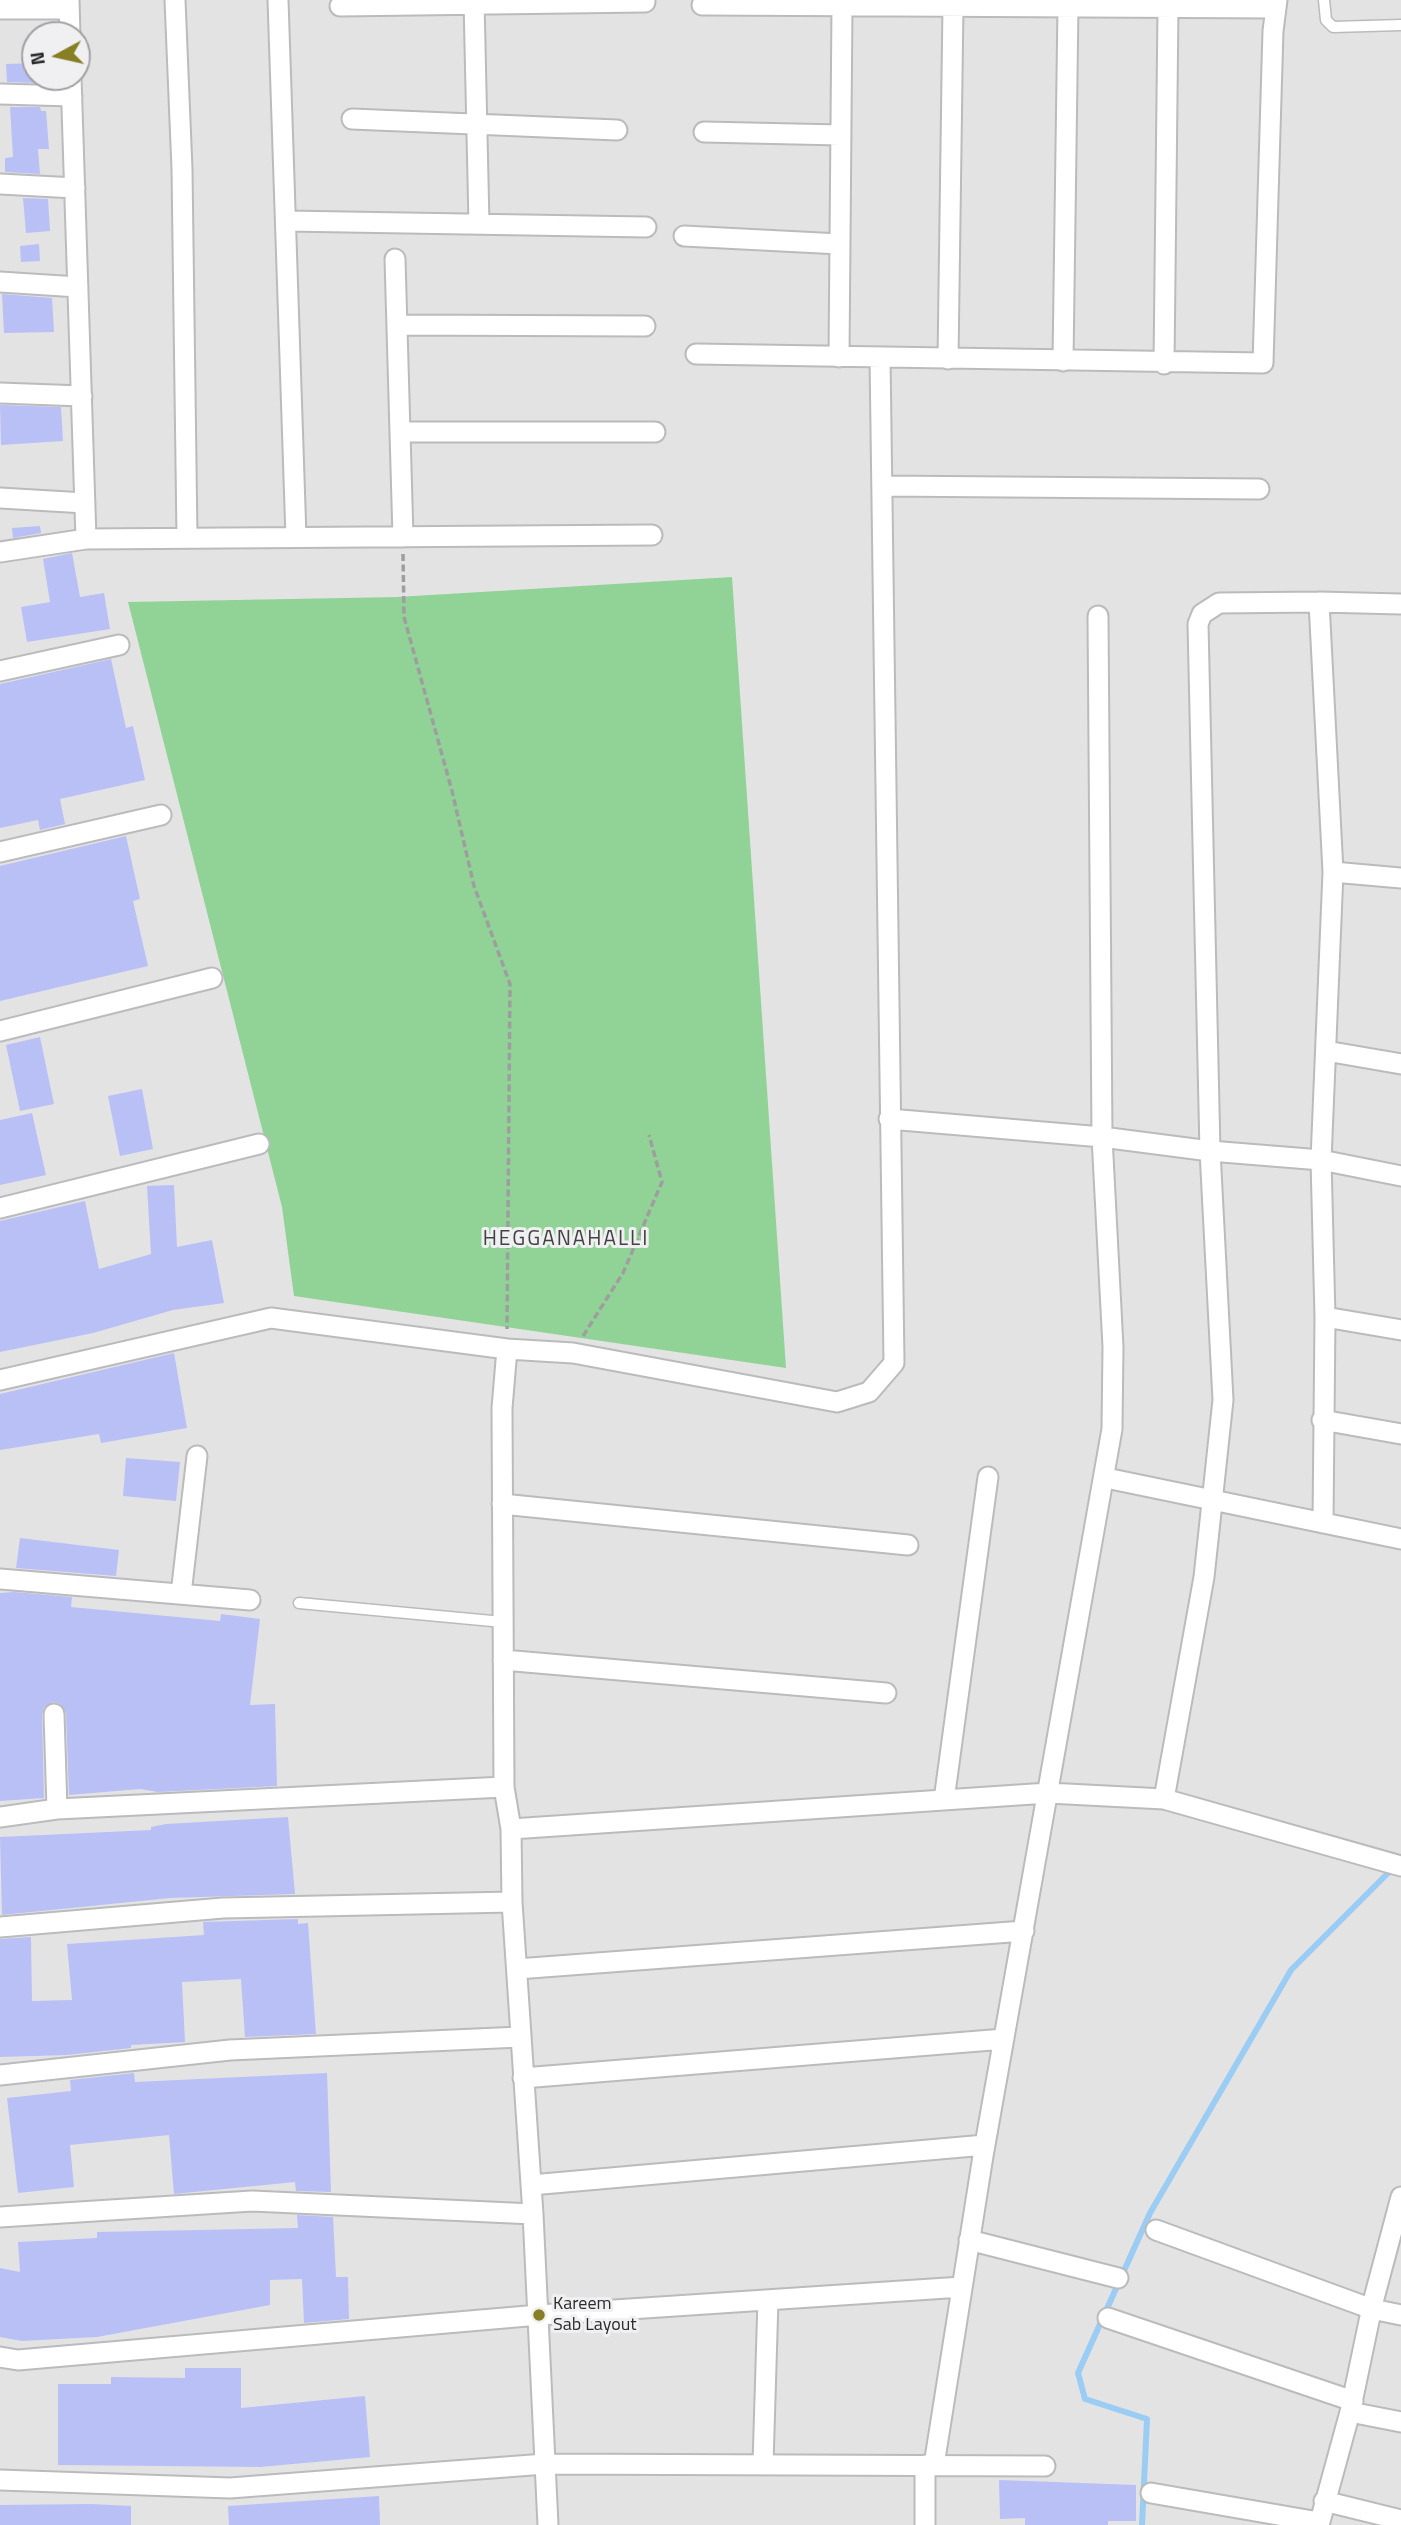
<!DOCTYPE html>
<style>
body{margin:0}
#map{position:relative;width:1401px;height:2525px;overflow:hidden;background:#e3e3e4;font-family:"Titillium Web",sans-serif}
canvas{display:block}
.north{position:absolute;left:21px;top:21px;width:70px;height:70px;box-sizing:border-box;background:#f0f0f2;border:2px solid #a1a1a3;border-radius:50%;rotate:262deg;font-size:19px;font-weight:700;line-height:28px;text-align:center;color:#2b2b2c}
.north::after{content:'';display:block;margin:auto;width:24px;height:32px;background:#887e24;clip-path:polygon(50% 0,100% 100%,50% 72%,0 100%)}
</style>
<div id="map">
<canvas width="1401" height="2525"></canvas>
<div class="north">N</div>
</div>
<script>
const g = document.querySelector('canvas').getContext('2d');
g.lineJoin = 'round';
function fill(path, color) { g.fillStyle = color; g.fill(path, 'evenodd'); }
const poly = rows => new Path2D(rows.map(r => 'M' + r).join(''));
function trace(path, color, width, dash) { g.strokeStyle = color; g.lineWidth = width; g.lineCap = dash ? 'butt' : 'round'; g.setLineDash(dash || []); g.stroke(path); }
function label(font, color, halo, rows, align = 'center') {
  g.font = font + ' "Titillium Web",sans-serif'; g.lineWidth = 6; g.setLineDash([]); g.textBaseline = 'middle'; g.strokeStyle = halo; g.fillStyle = color; for (const [text, x, y, turn = 0] of rows) {
    g.save(); g.translate(x, y); g.rotate((+turn || 0) * Math.PI / 180); g.textAlign = isNaN(turn) ? turn : align; if (halo) g.strokeText(text, 0, 0); g.fillText(text, 0, 0); g.restore();
  }
}
const green = poly([
 [732,577,786,1368,294,1296,282,1207,128,602,397,597]
]);
const stream = poly([
 [1142,2525,1147,2419,1085,2399,1078,2373,1150,2213,1291,1970,1393,1868]
]);
const building = poly([
 [35,63,35,77,39,77,39,83,7,82,6,64],
 [10,107,40,107,41,111,46,111,49,149,38,149,40,174,5,172,5,158,13,157],
 [23,198,48,199,50,231,26,233],
 [39,244,40,261,21,262,20,246],
 [2,294,52,298,54,332,4,333],
 [0,405,61,407,63,441,1,445],
 [40,526,41,533,13,538,12,528],
 [72,553,80,597,104,593,110,629,27,642,21,607,50,602,43,559],
 [111,659,126,728,133,726,145,780,60,799,65,824,40,830,38,820,0,828,0,684],
 [126,836,140,899,133,901,148,966,0,1001,0,866],
 [40,1037,54,1104,20,1111,6,1045],
 [142,1089,153,1149,120,1156,108,1096],
 [32,1113,46,1175,0,1185,0,1120],
 [174,1185,177,1247,212,1240,224,1303,173,1310,93,1333,0,1352,0,1221,85,1201,99,1269,151,1254,147,1186],
 [174,1353,187,1428,101,1443,99,1434,0,1450,0,1394],
 [126,1458,180,1462,176,1501,123,1496],
 [20,1538,119,1550,116,1576,16,1568],
 [14,1592,72,1597,71,1607,220,1621,221,1614,260,1619,250,1705,275,1704,277,1786,158,1792,140,1789,69,1795,66,1713,60,1704,53,1702,44,1708,42,1714,44,1798,0,1801,0,1593],
 [288,1817,295,1894,170,1898,2,1915,0,1837,151,1830,151,1827,166,1824],
 [298,1919,298,1924,308,1923,316,2034,245,2037,241,1979,182,1982,185,2042,131,2045,131,2048,67,2055,0,2057,0,1939,31,1937,32,2001,72,2000,67,1944,204,1935,203,1922],
 [134,2073,135,2082,327,2073,331,2192,296,2191,295,2182,174,2194,169,2135,70,2145,74,2187,18,2193,7,2098,71,2091,70,2080],
 [297,2215,333,2217,336,2277,348,2277,349,2319,304,2323,302,2279,270,2280,270,2305,97,2337,22,2341,0,2337,0,2268,20,2272,18,2242,97,2238,97,2232,298,2228],
 [185,2368,241,2368,241,2408,365,2396,370,2457,260,2467,58,2465,58,2384,111,2384,111,2377,185,2378],
 [999,2480,1136,2485,1136,2521,1108,2521,1108,2525,1025,2525,1025,2518,1000,2519],
 [379,2496,380,2525,229,2525,228,2506],
 [91,2504,131,2506,131,2525,0,2525,0,2505]
]);
const path = poly([
 [403,554,404,617,452,791,474,886,510,984,507,1329],
 [583,1336,623,1273,662,1182,649,1135]
]);
const service = poly([
 [1324,0,1326,20,1333,27,1401,25],
 [299,1603,503,1622]
]);
const minor = poly([
 [69,0,70,35],
 [175,0,182,169,187,538],
 [278,0,296,537],
 [474,0,479,224],
 [702,5,1276,8],
 [340,6,645,2],
 [0,9,69,9],
 [71,77,86,539],
 [0,94,72,96],
 [352,119,617,130],
 [704,132,841,135],
 [0,184,75,188],
 [286,221,646,227],
 [684,236,840,244],
 [395,259,403,537],
 [0,282,78,287],
 [397,325,645,326],
 [696,354,1263,363,1273,31,1277,0],
 [839,357,842,6],
 [948,359,953,6],
 [1063,361,1068,6],
 [1164,364,1168,8],
 [0,393,82,396],
 [400,432,655,432],
 [882,486,1259,489],
 [0,498,85,503],
 [0,552,86,539,652,535],
 [0,671,119,645],
 [0,852,161,815],
 [1333,872,1401,878],
 [0,1031,212,978],
 [1326,1051,1401,1064],
 [889,1119,1102,1137,1210,1151,1321,1160,1401,1176],
 [0,1208,259,1144],
 [1325,1317,1401,1330],
 [0,1380,271,1318,507,1349],
 [1322,1420,1401,1434],
 [1106,1478,1401,1539],
 [502,1504,908,1545],
 [1323,1523,1325,1317,1321,1160,1333,872,1319,602,1401,604],
 [0,1579,250,1600],
 [181,1594,197,1456],
 [503,1660,886,1693],
 [54,1714,57,1809],
 [1164,1799,1204,1577,1223,1400,1210,1151,1198,624,1202,614,1219,603,1319,602],
 [944,1800,988,1477],
 [0,1817,57,1809,504,1787],
 [511,1829,1048,1793,1164,1799,1401,1866],
 [0,1927,223,1908,512,1902],
 [517,1969,1024,1931],
 [0,2075,230,2050,520,2037],
 [523,2078,1004,2039],
 [531,2185,985,2145],
 [0,2217,252,2201,533,2214],
 [1156,2230,1372,2309,1401,2315],
 [969,2240,1118,2278],
 [1108,2318,1353,2401],
 [0,2357,18,2360,539,2315,962,2287],
 [1350,2412,1401,2422],
 [763,2464,768,2300],
 [934,2465,983,2156,1112,1429,1113,1347,1102,1137,1098,616],
 [0,2480,230,2488,545,2464,1045,2466],
 [1151,2493,1319,2522],
 [1324,2501,1401,2520],
 [548,2525,533,2214,512,1902,511,1829,504,1787,502,1408,507,1349,573,1353,837,1402,869,1392,894,1363,880,357],
 [925,2525,925,2465],
 [1319,2525,1350,2412,1373,2302,1401,2197]
]);
const markers = [
 [539,2315,7,"#887e24"]
];
const poiNames = [
 ["Kareem",553,2305],
 ["Sab Layout",553,2326]
];
const quarterNames = [
 ["HEGGANAHALLI",566,1240]
];
fill(green, '#91d397');
trace(stream, '#9accf4', 6);
fill(building, '#b9c0f6');
trace(service, '#bbbbbd', 13);
trace(minor, '#bbbbbd', 23);
trace(path, '#9e9e9f', 3.5, [7, 3.5]);
trace(service, '#fff', 10);
trace(minor, '#fff', 19);
for (const [x, y, r, color] of markers) { const dot = new Path2D(); dot.arc(x, y, r, 0, 2 * Math.PI); g.fillStyle = color; g.fill(dot); trace(dot, '#f0f0f2', 2.5); }
label('18px', '#2b2b2c', '#f0f0f2', poiNames, 'left');
g.letterSpacing = '2px';
label('21px', '#424243', '#f0f0f2', quarterNames);
g.letterSpacing = '0px';
</script>
